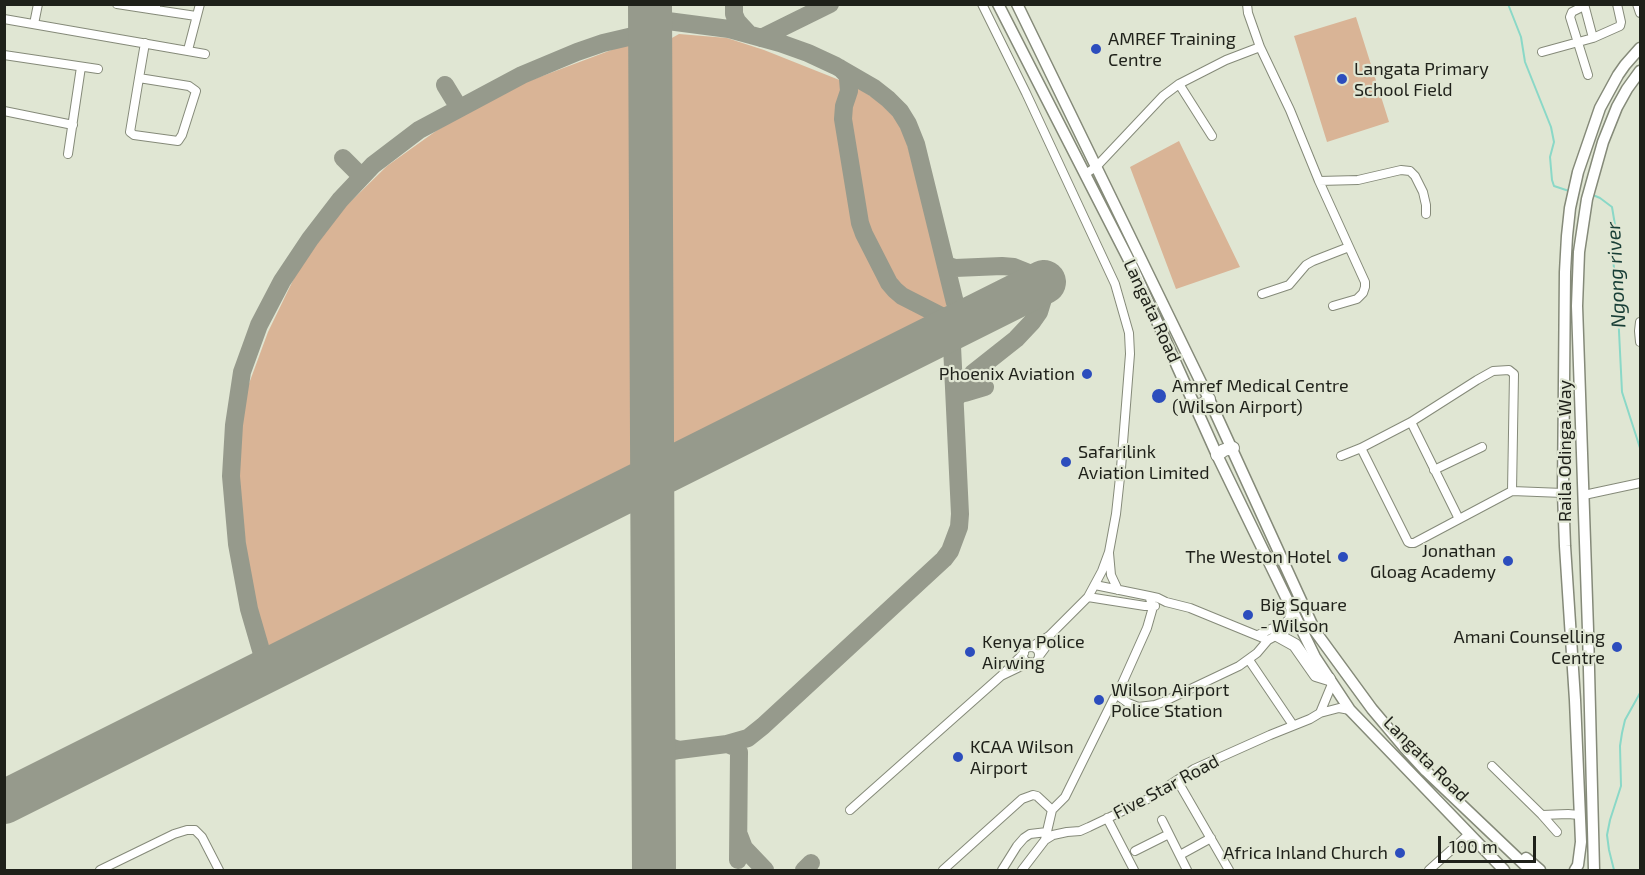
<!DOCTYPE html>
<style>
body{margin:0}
#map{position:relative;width:1645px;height:875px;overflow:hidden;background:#e0e6d3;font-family:"Exo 2",sans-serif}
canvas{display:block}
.frame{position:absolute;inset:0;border:6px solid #1f211a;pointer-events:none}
.scale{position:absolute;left:1438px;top:836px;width:98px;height:27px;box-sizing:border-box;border:3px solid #1f211a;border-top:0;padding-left:8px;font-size:18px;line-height:21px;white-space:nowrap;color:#1f211a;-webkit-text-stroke:4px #e0e6d3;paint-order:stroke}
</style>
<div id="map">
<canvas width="1645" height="875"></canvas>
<div class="frame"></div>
<div class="scale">100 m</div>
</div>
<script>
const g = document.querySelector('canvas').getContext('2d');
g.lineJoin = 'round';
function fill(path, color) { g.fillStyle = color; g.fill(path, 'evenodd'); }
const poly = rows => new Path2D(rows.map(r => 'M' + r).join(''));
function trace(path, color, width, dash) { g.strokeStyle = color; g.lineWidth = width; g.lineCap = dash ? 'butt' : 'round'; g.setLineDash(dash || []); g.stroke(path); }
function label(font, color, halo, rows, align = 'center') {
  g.font = font + ' "Exo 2",sans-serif'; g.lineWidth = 4.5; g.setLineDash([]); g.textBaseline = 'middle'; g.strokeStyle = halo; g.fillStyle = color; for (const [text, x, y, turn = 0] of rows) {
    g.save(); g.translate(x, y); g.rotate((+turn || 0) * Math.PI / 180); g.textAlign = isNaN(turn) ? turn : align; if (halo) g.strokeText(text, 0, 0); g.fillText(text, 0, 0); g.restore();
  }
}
const green = poly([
 [1356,17,1389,122,1327,142,1294,36],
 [679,34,727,38,764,50,857,87,879,102,894,117,904,132,944,283,947,302,945,312,939,318,676,446,670,446,666,443,665,439,662,68,663,43],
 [638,40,634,465,456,559,275,647,268,645,261,637,250,586,240,492,239,442,247,389,268,332,298,270,338,214,387,166,436,131,497,93],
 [1179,141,1240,267,1176,289,1130,167]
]);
const stream = poly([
 [1508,4,1521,37,1525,62,1551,127,1554,142,1550,157,1552,180,1554,186,1569,191],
 [1593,195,1600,198,1612,207,1616,231,1613,260,1617,291,1622,392,1640,448],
 [1614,870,1609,850,1607,835,1610,820,1621,786,1620,746,1622,733,1625,720,1640,693]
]);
const taxiway = poly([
 [651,4,655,16,660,20,729,29,780,43,808,53,836,66,874,88,888,99,900,111,908,124,916,144,957,311,951,321,933,338],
 [734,4,734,14,737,21,749,34],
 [761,38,830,4],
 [840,68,847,75,848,79,849,91,844,106,843,119,860,223,864,234,889,283,895,290,902,296,951,321],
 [445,85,459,108],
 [343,158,362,177],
 [946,265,955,268,1002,266,1014,267,1034,275],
 [954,384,959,391,965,393,985,387],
 [956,399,961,387,973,373,1016,339,1032,322,1039,312,1043,299],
 [267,671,249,609,237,544,231,476,234,425,242,372,259,325,282,281,310,239,340,200,373,165,419,130,522,75,577,52,603,43,650,32],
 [653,731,660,742,664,745,679,750],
 [727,744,737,748,739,752,738,860],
 [654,764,657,757,664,753,679,750,727,744,748,738,763,726,944,559,950,551,959,527,960,514,952,346,951,342,946,339,941,337,933,338],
 [739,835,744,848,765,870],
 [804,870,811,863]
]);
const runway = poly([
 [650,4,654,870],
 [4,802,1044,282]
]);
const street = poly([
 [117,4,156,10],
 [156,4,156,10,196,16],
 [982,4,1026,93,1115,284,1129,333,1130,354,1121,468,1116,514,1109,552,1102,571,1088,597,1049,636],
 [1247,4,1248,13,1260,47],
 [1584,4,1593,38],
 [1637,4,1640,13],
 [1584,6,1572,12,1570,17,1588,75],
 [4,19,205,54],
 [34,24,38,4],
 [188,50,200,4],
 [1542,52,1593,38,1620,26,1621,22,1617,4],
 [4,55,98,69],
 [139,78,189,86,196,91,182,135,178,141,134,135,130,132,139,78,145,43],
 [1179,84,1212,136],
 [4,111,73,125],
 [68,154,81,67],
 [1085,174,1096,167,1163,96,1179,84,1226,60,1260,47,1290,110,1319,181,1365,282,1365,287,1363,293,1357,299,1333,306],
 [1319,181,1358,180,1401,170,1410,171,1415,176,1423,192,1426,205,1426,214],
 [1262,294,1289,285,1306,265,1313,261,1349,247],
 [1640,322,1639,331,1640,342],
 [1411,422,1459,519],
 [1361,448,1408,542,1410,543,1414,543,1512,491,1563,493],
 [1341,456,1361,448,1411,422,1477,380,1493,371,1509,370,1514,374,1512,491],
 [1434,470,1482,447],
 [1584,495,1640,483],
 [1109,553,1111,575,1118,590],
 [1095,585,1149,596,1158,598,1166,602,1190,608,1268,640],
 [1088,597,1145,606,1155,606],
 [1258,635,1286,622,1289,619,1291,609],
 [1031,647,1049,636,1045,648,1039,656],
 '1023 655a8 8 0 1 1 16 0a8 8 0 1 1-16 0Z',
 [1024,653,1001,676,1030,662],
 [1249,660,1293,725],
 [1117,695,1128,703,1138,707,1155,705,1163,702,1239,666,1257,653,1268,640,1298,624],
 [1320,713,1332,684],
 [1492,766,1542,815,1568,814,1579,815],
 [1177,780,1229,870],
 [850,810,1001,676],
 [1542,815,1557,832],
 [1107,818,1134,870],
 [1162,820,1187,870],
 [1045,840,1052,810,1065,797,1114,698,1117,695,1147,628,1153,607,1149,596],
 [1135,851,1169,834],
 [1180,855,1211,838],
 [100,870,174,834,187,830,195,830,202,837,219,870],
 [943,870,1022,799,1033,795,1037,796,1052,810],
 [1002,870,1017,846,1024,838,1030,834,1047,832],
 [1022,870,1045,840,1053,835,1067,832,1080,831,1089,827,1150,798,1194,769,1270,735,1310,719,1320,713,1339,708,1350,710],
 [1429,870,1469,834]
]);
const secondary = poly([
 [998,4,1133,268,1217,455,1315,657,1350,710,1504,870],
 [1017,4,1209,399,1315,631,1372,709,1404,747,1426,771,1530,870],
 [1526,858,1540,870],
 [1575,870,1578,865,1581,842,1575,700,1565,546,1563,493,1565,272,1567,236,1570,208,1578,172,1600,108,1618,75,1625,65,1640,48],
 [1594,870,1588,630,1577,306,1579,252,1587,199,1603,142,1617,107,1627,89,1640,71]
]);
const primary = poly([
 [1194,406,1203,404,1209,399],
 [1217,455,1224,450,1233,448],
 [1277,635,1295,645,1316,675,1329,679]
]);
const markers = [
 [1096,49,6,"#2c4dbd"],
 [1342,79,6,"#2c4dbd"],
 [1087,374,6,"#2c4dbd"],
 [1159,396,8,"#2c4dbd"],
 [1066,462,6,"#2c4dbd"],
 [1343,557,6,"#2c4dbd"],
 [1508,561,6,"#2c4dbd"],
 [1248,615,6,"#2c4dbd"],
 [1617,647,6,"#2c4dbd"],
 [970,652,6,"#2c4dbd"],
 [1099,700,6,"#2c4dbd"],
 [958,757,6,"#2c4dbd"],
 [1400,853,6,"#2c4dbd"]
];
const poiNames = [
 ["AMREF Training",1108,39],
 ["Centre",1108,60],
 ["Langata Primary",1354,69],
 ["School Field",1354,90],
 ["Phoenix Aviation",1075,374,"right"],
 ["Amref Medical Centre",1172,386],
 ["(Wilson Airport)",1172,407],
 ["Safarilink",1078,452],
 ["Aviation Limited",1078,473],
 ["Jonathan",1496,551,"right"],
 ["Gloag Academy",1496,572,"right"],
 ["The Weston Hotel",1331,557,"right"],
 ["Big Square",1260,605],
 ["- Wilson",1260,626],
 ["Amani Counselling",1605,637,"right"],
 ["Centre",1605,658,"right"],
 ["Kenya Police",982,642],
 ["Airwing",982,663],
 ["Wilson Airport",1111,690],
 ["Police Station",1111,711],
 ["KCAA Wilson",970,747],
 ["Airport",970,768],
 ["Africa Inland Church",1388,853,"right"]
];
const streetNames = [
 ["Langata Road",1152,311,65],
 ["Raila Odinga Way",1565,451,-90],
 ["Langata Road",1426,759,45],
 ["Five Star Road",1166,787,-28]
];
const waterNames = [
 ["Ngong river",1616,275,-93]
];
fill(green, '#d9b496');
trace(stream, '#8ad8c7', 2);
trace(taxiway, '#969a8c', 18);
trace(runway, '#969a8c', 44);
trace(street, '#858a79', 10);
trace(secondary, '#858a79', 13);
trace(primary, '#858a79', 14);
trace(street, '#fff', 8);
trace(secondary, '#fff', 10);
trace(primary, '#fff', 12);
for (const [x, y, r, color] of markers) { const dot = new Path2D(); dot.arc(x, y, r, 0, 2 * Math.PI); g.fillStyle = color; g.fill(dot); trace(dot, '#e0e6d3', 2); }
label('18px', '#1f211a', '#e0e6d3', poiNames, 'left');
label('18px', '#1f211a', '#e0e6d3', streetNames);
label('italic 20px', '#173d35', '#e0e6d3', waterNames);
</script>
